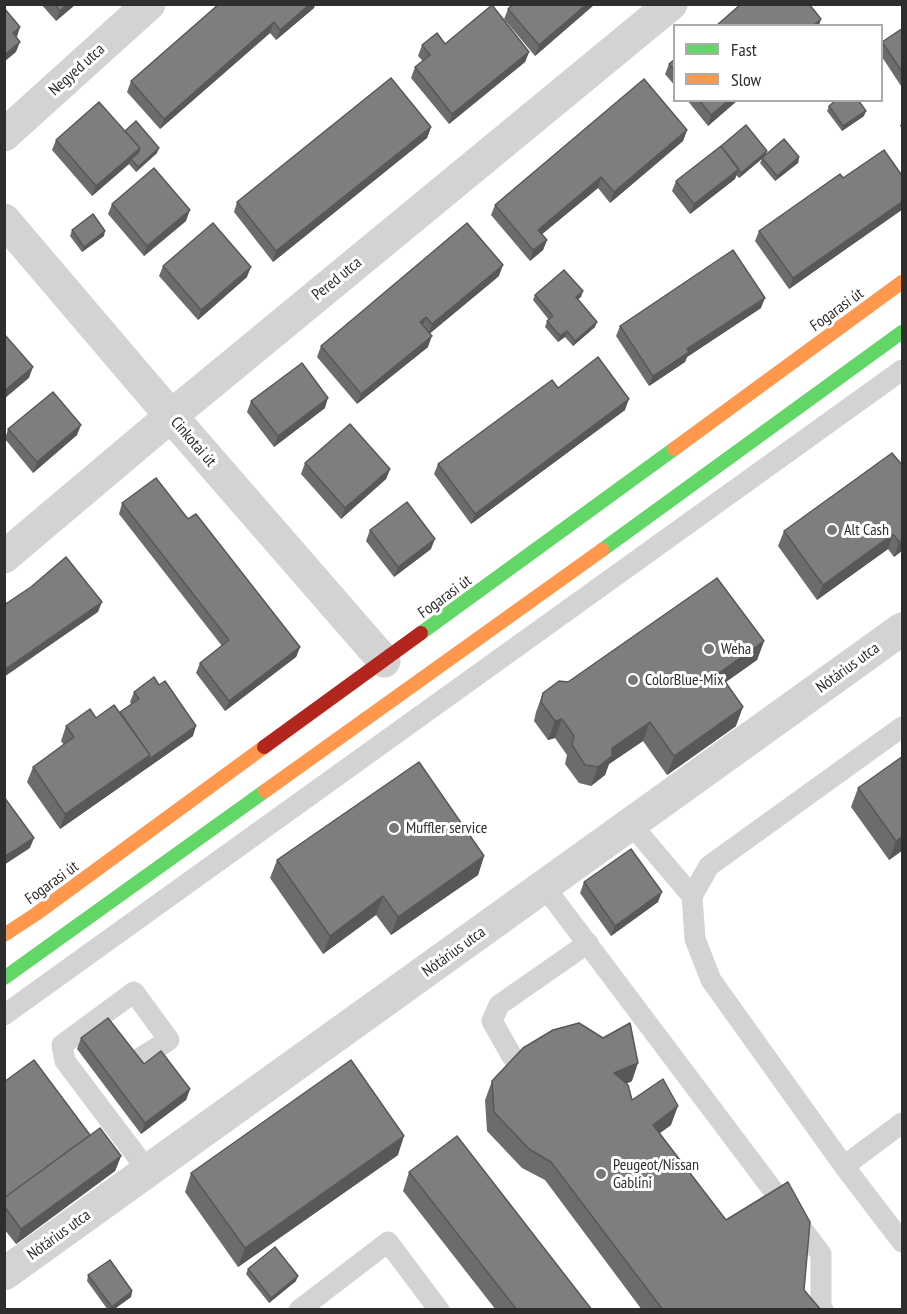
<!DOCTYPE html>
<meta charset="utf-8">
<style>
body{margin:0}
#map{position:relative;width:907px;height:1314px;overflow:hidden;background:#fff;font-family:"PT Sans Narrow",sans-serif}
canvas{display:block}
.frame{position:absolute;inset:0;border:6px solid #2e2e2e;pointer-events:none}
.legend{position:absolute;left:673px;top:24px;width:210px;height:78px;box-sizing:border-box;background:#fff;border:2px solid #ababab;margin:0;padding:8px 10px;list-style:none;font-size:18px;color:#2e2e2e}
.legend li{display:flex;align-items:center;gap:12px;height:30px}
.legend b{width:30px;border:2px solid #ababab}
</style>
<div id="map">
<canvas width="907" height="1314"></canvas>
<div class="frame"></div>
<ul class="legend">
<li><b style="height:8px;background:#63d668"></b>Fast</li>
<li><b style="height:8px;background:#ff974d"></b>Slow</li>
</ul>
</div>
<script>
const g = document.querySelector('canvas').getContext('2d');
g.lineJoin = 'round';
const poly = rows => new Path2D(rows.map(r => 'M' + r).join(''));
function trace(path, color, width, dash) { g.strokeStyle = color; g.lineWidth = width; g.lineCap = dash ? 'butt' : 'round'; g.setLineDash(dash || []); g.stroke(path); }
function fill(path, color) { g.fillStyle = color; g.fill(path, 'evenodd'); }
function label(font, color, halo, rows, align = 'center') {
  g.font = font + ' "PT Sans Narrow",sans-serif'; g.lineWidth = 6; g.setLineDash([]); g.textBaseline = 'middle'; g.strokeStyle = halo; g.fillStyle = color; for (const [text, x, y, turn = 0] of rows) {
    g.save(); g.translate(x, y); g.rotate((+turn || 0) * Math.PI / 180); g.textAlign = isNaN(turn) ? turn : align; if (halo) g.strokeText(text, 0, 0); g.fillText(text, 0, 0); g.restore();
  }
}
const lane = poly([
 [631,824,692,896,695,939,711,980,844,1166,902,1242],
 [544,886,821,1254,821,1306,823,1310],
 [692,896,709,866,902,727],
 [4,1015,902,370],
 [513,1058,492,1021,499,1005,588,943],
 [131,1064,169,1040,134,992,62,1045,65,1061,148,1171],
 [844,1166,902,1123],
 [299,1310,388,1242,439,1310]
]);
const street = poly([
 [4,135,149,4],
 [4,220,171,416,384,661],
 [4,557,171,416,671,4],
 [4,1274,902,629]
]);
const fast = poly([
 [602,550,902,332],
 [421,633,674,449],
 [4,978,265,791]
]);
const slow = poly([
 [674,449,902,282],
 [265,791,602,550],
 [4,935,36,914,264,747]
]);
const jam = poly([
 [264,747,421,633]
]);
const wall = poly([
 [41,4,76,4,56,21],
 [219,4,315,4,314,8,276,40,270,33,160,129,127,92,131,81],
 [595,4,535,56,504,19,508,9],
 [903,28,903,89,882,57,882,42],
 [445,44,529,52,525,62,449,124,411,78,415,67,423,61,418,56,422,45],
 [675,59,675,86,665,74,669,64],
 [687,100,738,100,708,126],
 [829,106,864,116,842,131,827,111],
 [903,118,903,129,900,126],
 [431,127,427,138,273,262,234,212,237,202],
 [687,130,683,141,610,203,598,188,542,234,547,240,543,250,530,261,491,215,495,205],
 [125,131,157,153,136,172,129,164,92,196,52,150,56,140],
 [766,155,799,157,798,163,775,181,760,163,762,159,739,178,736,175,735,179,690,214,672,191,676,181],
 [903,177,903,209,789,289,755,241,759,231,843,178],
 [112,204,186,221,144,256,108,214],
 [72,230,104,236,82,252,70,236],
 [163,266,247,277,198,320,159,276],
 [499,276,429,334,428,347,357,404,317,357,321,346],
 [535,295,581,297,578,299,595,327,573,346,565,337,558,342,545,327,547,321,549,320,533,300],
 [761,308,687,357,685,362,649,386,616,336,620,326],
 [558,388,625,410,471,524,434,474,438,464],
 [251,401,325,408,274,447,247,412],
 [8,429,77,435,33,473,5,439],
 [305,463,390,469,386,479,341,519,301,474],
 [903,466,903,550,894,557,888,549,817,600,778,546,784,531],
 [122,503,188,519,300,647,296,657,225,711,196,673,200,663,222,646,119,514],
 [370,530,431,549,394,577,366,541],
 [764,641,757,660,725,682,736,726,667,775,643,741,609,764,605,775,591,786,579,783,565,764,567,755,555,738,548,740,534,721,536,712,543,693,568,682],
 [134,692,193,736,60,829,27,782,33,767,64,745,61,741,66,726,120,712,131,704,130,702],
 [903,756,903,850,889,860,851,807,858,788],
 [484,856,478,875,391,935,376,915,323,954,270,878,277,860],
 [584,882,658,902,611,936,580,893],
 [81,1038,144,1064,190,1089,186,1100,141,1134,77,1049],
 [492,1081,632,1081,626,1084,632,1100,671,1125,660,1133,726,1220,804,1290,821,1310,642,1310,545,1180,522,1168,487,1131,485,1100],
 [4,1082,121,1156,115,1171,16,1244,4,1229],
 [398,1155,238,1267,185,1192,191,1173],
 [409,1172,592,1310,496,1310,403,1191],
 [248,1269,296,1281,269,1303,246,1274],
 [88,1275,132,1291,131,1297,113,1310,108,1310,87,1281]
]);
const shadedWall = poly([
 [67,4,76,4,56,21,60,11],
 [310,4,315,4,314,8,276,40,280,30],
 [587,4,595,4,535,56,539,45],
 [821,19,819,26,813,26],
 [274,22,270,33,160,129,164,119],
 [20,27,17,37,13,33],
 [20,42,16,52,4,62,4,55],
 [529,52,525,62,449,124,452,114],
 [729,100,738,100,708,126,711,115],
 [866,111,864,116,842,131,843,126],
 [431,127,427,138,273,262,276,251],
 [687,130,683,141,610,203,614,192],
 [140,148,136,158,131,159,129,164,92,196,96,186],
 [159,148,157,153,136,172,138,167],
 [767,151,765,156,739,178,741,173],
 [799,157,798,163,775,181,777,176],
 [739,169,735,179,690,214,694,204],
 [601,177,598,188,535,240,538,230],
 [903,201,903,209,789,289,793,278],
 [190,210,186,221,144,256,147,246],
 [105,231,104,236,82,252,84,247],
 [547,240,543,250,530,261,533,250],
 [503,265,499,276,428,335,432,324],
 [251,267,247,277,198,320,201,310],
 [583,291,581,297,574,302,576,297],
 [765,298,761,308,687,357,685,362,649,386,653,376,687,349],
 [426,317,422,327,420,322],
 [597,322,595,327,573,346,575,341],
 [567,331,565,337,558,342,560,336],
 [432,336,428,347,357,404,361,394],
 [33,367,29,378,4,399,4,391],
 [328,398,325,408,274,447,278,436],
 [629,399,625,410,471,524,475,514],
 [81,425,77,435,33,473,37,462],
 [390,469,386,479,341,519,345,508],
 [893,534,888,549,817,600,823,585],
 [435,539,431,549,394,577,398,567],
 [903,540,903,550,894,557,899,542],
 [102,602,98,612,4,677,4,670],
 [764,641,757,660,712,692,719,673],
 [300,647,296,657,225,711,229,701],
 [743,707,736,726,667,775,674,756],
 [562,719,555,738,548,740,555,721],
 [650,722,643,741,609,764,605,775,591,786,598,767,612,748],
 [196,726,193,736,60,829,65,814,150,755],
 [903,836,903,850,889,860,896,841],
 [34,838,30,848,4,865,4,857],
 [484,856,478,875,391,935,398,917],
 [662,892,658,902,611,936,615,926],
 [383,896,376,915,323,954,330,936],
 [638,1063,632,1081,607,1092,614,1073],
 [190,1089,186,1100,141,1134,145,1123],
 [678,1106,671,1125,646,1143,653,1125],
 [404,1136,398,1155,238,1267,245,1248],
 [121,1156,115,1171,16,1244,21,1229],
 [298,1276,296,1281,269,1303,271,1298],
 [132,1291,131,1297,113,1310,111,1310,112,1307]
]);
const building = poly([
 [54,4,67,4,60,11,54,4],
 [219,4,310,4,280,30,274,22,164,119,131,81,219,4],
 [513,4,587,4,539,45,508,9,513,4],
 [741,4,809,4,821,19,813,26,716,26,741,4],
 [492,5,529,52,452,114,415,67,430,55,422,45,437,33,445,44,492,5],
 [4,8,20,27,13,33,20,42,4,55,4,8],
 [903,28,903,73,882,42,903,28],
 [675,59,675,71,669,64,675,59],
 [391,78,431,127,276,251,237,202,391,78],
 [644,79,687,130,614,192,601,177,538,230,547,240,533,250,495,205,644,79],
 [699,100,729,100,711,115,699,100],
 [836,100,858,100,866,111,843,126,829,106,836,100],
 [99,102,140,148,96,186,56,140,99,102],
 [136,121,159,148,138,167,131,159,138,153,140,148,125,131,136,121],
 [746,125,767,151,741,173,721,146,720,147,746,125],
 [784,139,799,157,777,176,762,158,784,139],
 [721,146,739,169,694,204,676,181,721,146],
 [884,150,903,177,903,201,793,278,759,231,840,174,843,178,884,150],
 [154,168,190,210,147,246,112,204,154,168],
 [93,214,105,231,84,247,72,230,93,214],
 [213,223,251,267,201,310,163,266,213,223],
 [467,223,503,265,432,324,426,317,420,322,432,336,361,394,321,346,467,223],
 [733,250,765,298,687,349,689,352,653,376,620,326,733,250],
 [564,270,583,291,576,297,597,322,575,341,567,331,560,336,547,321,553,316,535,295,564,270],
 [4,334,33,367,4,391,4,334],
 [598,357,629,399,475,514,438,464,552,380,558,388,598,357],
 [302,363,328,398,278,436,251,401,302,363],
 [53,392,81,425,37,462,8,429,53,392],
 [350,424,390,469,345,508,305,463,350,424],
 [892,453,903,466,903,540,899,542,893,534,823,585,784,531,892,453],
 [156,478,188,519,196,514,300,647,229,701,200,663,229,640,122,503,156,478],
 [407,502,435,539,398,567,370,530,407,502],
 [66,557,102,602,4,670,4,605,31,587,66,557],
 [717,578,764,641,719,673,743,707,674,756,650,722,612,748,612,756,598,767,585,765,572,745,574,736,562,719,555,721,541,702,543,693,559,681,568,682,717,578],
 [154,677,159,685,165,681,196,726,148,760,150,755,120,712,139,699,134,692,154,677],
 [114,705,150,755,65,814,33,767,74,737,66,726,90,709,96,718,114,705],
 [903,756,903,836,896,841,858,788,903,756],
 [419,762,484,856,398,917,383,896,330,936,277,860,419,762],
 [4,797,34,838,4,857,4,797],
 [631,849,662,892,615,926,584,882,631,849],
 [108,1018,144,1064,161,1051,190,1089,145,1123,81,1038,108,1018],
 [579,1023,603,1038,630,1023,638,1063,614,1073,628,1085,632,1100,663,1079,678,1106,653,1125,726,1220,788,1182,810,1222,804,1290,821,1310,663,1310,551,1162,529,1149,494,1112,492,1081,523,1048,553,1030,579,1023],
 [34,1060,90,1135,4,1198,4,1082,34,1060],
 [351,1060,404,1136,245,1248,191,1173,351,1060],
 [100,1128,121,1156,21,1229,4,1206,4,1198,100,1128],
 [457,1136,592,1310,517,1310,409,1172,457,1136],
 [275,1247,298,1276,271,1298,248,1269,275,1247],
 [110,1260,132,1291,112,1307,88,1275,110,1260]
]);
const markers = [
 [832,530,6,"#777"],
 [709,649,6,"#777"],
 [633,680,6,"#777"],
 [394,828,6,"#777"],
 [601,1174,6,"#777"]
];
const streetNames = [
 ["Negyed utca",77,70,-42],
 ["Pered utca",337,279,-39],
 ["Fogarasi út",837,310,-36],
 ["Cinkotai út",193,442,49],
 ["Fogarasi út",445,597,-36],
 ["Nótárius utca",848,668,-36],
 ["Fogarasi út",52,883,-36],
 ["Nótárius utca",454,952,-36],
 ["Nótárius utca",59,1235,-36]
];
const poiNames = [
 ["Alt Cash",844,530],
 ["Weha",721,649],
 ["ColorBlue-Mix",645,680],
 ["Muffler service",406,828],
 ["Peugeot/Nissan",613,1165],
 ["Gablini",613,1183]
];
trace(lane, '#d3d3d3', 21);
trace(street, '#d3d3d3', 33);
trace(fast, '#63d668', 14);
trace(slow, '#ff974d', 14);
trace(jam, '#b3261e', 14);
fill(wall, '#6c6c6c');
fill(shadedWall, '#585858');
fill(building, '#7e7e7e');
trace(building, '#585858', 1.5);
for (const [x, y, r, color] of markers) { const dot = new Path2D(); dot.arc(x, y, r, 0, 2 * Math.PI); g.fillStyle = color; g.fill(dot); trace(dot, '#fff', 2); }
label('16px', '#2e2e2e', '#fff', streetNames);
label('16px', '#2e2e2e', '#fff', poiNames, 'left');
</script>
